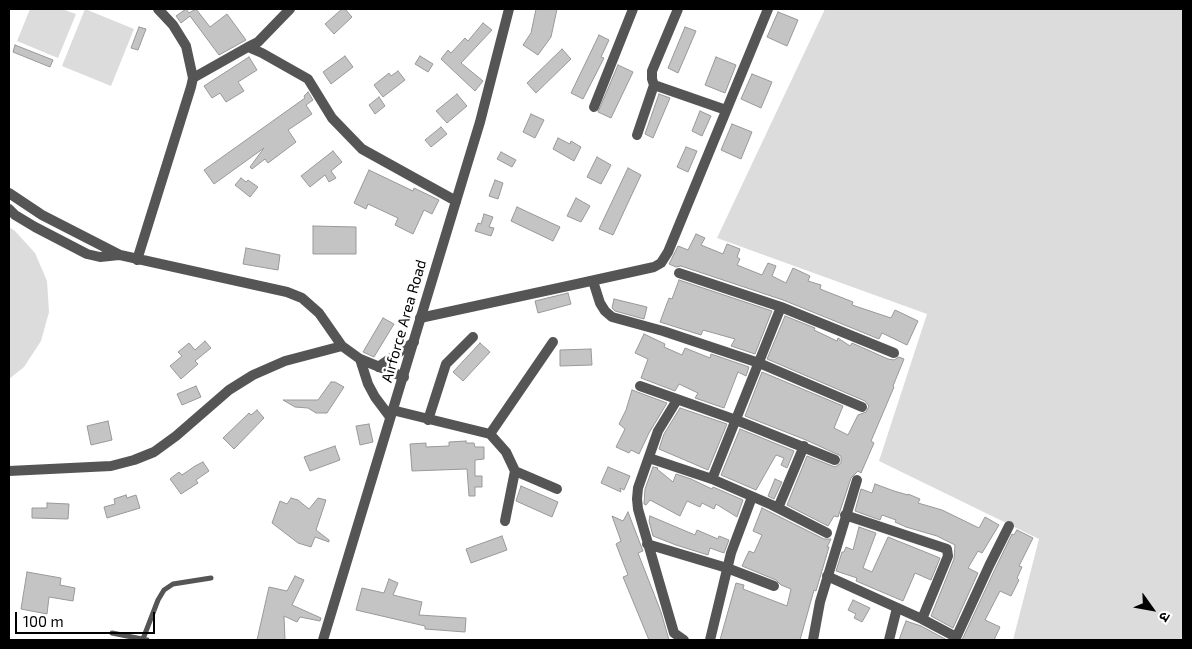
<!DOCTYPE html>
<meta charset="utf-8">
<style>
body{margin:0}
#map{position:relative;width:1192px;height:649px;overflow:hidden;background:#fff;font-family:"Exo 2","Noto Sans Devanagari",sans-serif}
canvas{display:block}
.frame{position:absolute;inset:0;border:10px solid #000;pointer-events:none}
.north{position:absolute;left:1127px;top:584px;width:50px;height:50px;-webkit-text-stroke:4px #fff;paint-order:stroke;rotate:122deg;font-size:14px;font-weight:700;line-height:20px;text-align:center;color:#000}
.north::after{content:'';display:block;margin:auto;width:18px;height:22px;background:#000;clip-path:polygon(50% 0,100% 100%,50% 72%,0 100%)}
.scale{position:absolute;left:15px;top:612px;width:140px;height:22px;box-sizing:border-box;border:2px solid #000;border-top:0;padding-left:6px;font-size:15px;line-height:18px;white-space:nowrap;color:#000;-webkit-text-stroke:4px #fff;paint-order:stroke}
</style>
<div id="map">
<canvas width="1192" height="649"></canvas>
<div class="frame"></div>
<div class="north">उ</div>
<div class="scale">100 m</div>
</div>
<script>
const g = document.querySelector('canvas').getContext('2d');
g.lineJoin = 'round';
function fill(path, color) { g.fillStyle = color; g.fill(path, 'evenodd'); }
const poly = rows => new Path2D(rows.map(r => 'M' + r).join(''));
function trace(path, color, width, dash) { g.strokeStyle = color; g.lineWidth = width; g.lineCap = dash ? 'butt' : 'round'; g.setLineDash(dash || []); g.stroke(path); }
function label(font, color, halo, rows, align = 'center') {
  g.font = font + ' "Exo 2",sans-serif'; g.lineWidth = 5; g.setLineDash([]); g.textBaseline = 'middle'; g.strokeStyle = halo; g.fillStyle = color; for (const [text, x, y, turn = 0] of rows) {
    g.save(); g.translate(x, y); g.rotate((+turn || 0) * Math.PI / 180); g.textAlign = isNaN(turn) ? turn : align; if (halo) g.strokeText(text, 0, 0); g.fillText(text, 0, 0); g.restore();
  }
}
const green = poly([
 [30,9,62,9,76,14,58,58,17,41],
 [85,9,134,29,111,86,62,66],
 [825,9,1183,9,1183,640,1013,640,1039,539,879,461,927,314,717,238],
 [9,227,15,231,35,253,47,281,49,312,41,341,24,367,9,379]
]);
const building = poly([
 [186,9,189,13,196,9,210,27,227,14,246,40,219,55,190,16,181,23,176,16,186,9],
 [342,9,345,9,352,17,334,34,325,24,342,9],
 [536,9,557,9,551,37,538,55,523,45,531,33,536,9],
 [778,12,798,20,787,46,767,37,778,12],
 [483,23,492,30,461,63,483,81,475,91,441,59,448,50,451,53,465,38,468,41,483,23],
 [139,27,146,29,138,50,131,48,139,27],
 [685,27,696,31,678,73,668,68,685,27],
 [599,35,609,40,601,57,604,58,583,99,571,93,599,35],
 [15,45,53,60,50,67,13,52,15,45],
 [562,49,571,59,536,93,527,83,562,49],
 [345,56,353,67,331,84,323,72,345,56],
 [420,56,433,64,428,72,415,64,420,56],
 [249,57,257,70,238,82,244,91,226,102,220,93,212,98,204,86,249,57],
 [716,57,736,65,725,93,705,85,716,57],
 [618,65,633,72,611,118,598,112,618,65],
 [398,71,405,80,383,97,374,85,389,73,391,76,398,71],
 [752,74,772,82,761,108,741,99,752,74],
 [308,92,313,100,306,105,312,114,288,130,296,142,268,163,265,159,252,169,250,167,264,148,214,184,204,170,305,98,304,96,308,92],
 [457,94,467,106,447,123,436,111,457,94],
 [659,94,670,98,653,138,645,134,659,94],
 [379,97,385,106,375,114,369,105,379,97],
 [700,111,711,116,702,136,692,131,700,111],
 [531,114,544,120,535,138,523,132,531,114],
 [732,124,752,132,741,159,721,150,732,124],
 [441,127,447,134,431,147,425,140,441,127],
 [558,138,570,144,571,141,581,147,574,161,553,149,558,138],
 [686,147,697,151,688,172,677,167,686,147],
 [333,151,342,162,331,171,336,178,329,182,325,175,310,187,301,176,333,151],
 [501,152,516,160,512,167,497,159,501,152],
 [597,157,611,165,601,184,587,177,597,157],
 [628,168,641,175,613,235,599,229,628,168],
 [369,170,413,191,414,188,439,200,432,214,424,210,413,234,395,225,398,218,368,204,366,209,354,203,369,170],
 [241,178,246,182,248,180,258,187,250,197,235,185,241,178],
 [495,180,503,183,498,199,489,196,495,180],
 [576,198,590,206,581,222,567,216,576,198],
 [517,207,560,227,553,241,511,221,517,207],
 [484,214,493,217,489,227,494,228,491,236,475,231,478,223,481,224,484,214],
 [313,226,356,227,356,254,313,254,313,226],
 [696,234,705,238,701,245,723,254,727,244,740,249,737,257,740,259,737,265,762,275,768,263,776,266,772,276,786,283,793,268,810,276,808,281,821,285,820,289,853,302,852,305,891,318,895,310,918,321,907,345,882,333,879,339,783,300,681,266,676,267,669,264,678,246,688,250,696,234],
 [246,248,280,255,278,270,243,264,246,248],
 [679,280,772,311,755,354,731,346,735,339,703,330,701,335,660,322,669,298,672,299,679,280],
 [568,293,571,304,538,313,535,301,568,293],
 [614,299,647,307,644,319,615,311,612,308,614,299],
 [785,316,815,328,814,330,837,341,838,338,850,346,852,343,888,359,894,360,899,357,904,359,893,386,894,387,871,441,874,443,861,473,858,471,851,478,838,517,834,516,828,526,787,505,807,456,835,467,841,463,841,456,806,440,745,416,762,372,843,406,834,428,848,435,858,415,866,412,869,406,865,401,767,359,785,316],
 [383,318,394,324,374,357,363,352,383,318],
 [644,334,665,344,664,347,682,355,685,348,710,358,711,354,749,367,746,376,738,372,724,408,695,398,698,393,679,384,675,391,641,378,648,359,635,353,644,334],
 [205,341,211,348,195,361,198,364,181,379,170,366,182,356,178,352,189,343,195,350,205,341],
 [480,343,490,352,463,381,453,372,480,343],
 [591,349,592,365,560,366,560,350,591,349],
 [331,382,335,382,344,387,327,413,316,413,308,408,295,407,283,400,318,400,331,382],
 [196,386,201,397,182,405,177,394,196,386],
 [632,390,667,403,649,433,639,454,631,450,629,453,616,447,625,429,619,424,626,410,632,390],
 [680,408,727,424,708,470,659,449,664,434,680,408],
 [257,410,264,418,234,449,223,438,249,413,251,415,257,410],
 [108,421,112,440,91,445,87,426,108,421],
 [369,424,373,442,360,445,356,426,369,424],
 [740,429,794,451,787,468,781,465,784,458,776,455,756,490,721,475,740,429],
 [466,441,466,443,474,443,475,447,484,447,484,459,475,460,475,476,482,476,482,487,475,487,475,496,469,496,467,469,412,471,410,444,426,443,426,447,449,446,449,442,466,441],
 [335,446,340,460,310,471,304,457,335,446],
 [203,462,209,471,196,480,198,483,181,494,170,479,179,472,182,475,195,466,203,462],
 [608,467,630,476,624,490,620,488,621,492,601,483,608,467],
 [653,467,658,468,657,469,673,482,676,474,691,479,712,489,713,487,743,500,737,517,716,504,714,509,702,503,700,507,687,501,680,516,650,500,646,505,644,504,645,489,653,467],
 [775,479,782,482,774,499,768,496,775,479],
 [875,484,894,491,908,495,908,494,920,499,918,503,942,510,979,528,985,517,999,525,982,553,978,551,968,568,978,573,953,628,931,616,954,559,955,545,937,536,906,527,895,522,896,520,882,515,880,520,855,511,861,489,872,493,875,484],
 [521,486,558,502,552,517,516,501,521,486],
 [126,495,127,498,136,495,140,508,107,518,104,507,115,504,114,499,126,495],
 [291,498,298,500,309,509,318,498,326,500,316,530,329,540,329,542,315,537,311,547,298,543,272,523,280,501,287,504,291,498],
 [47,503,69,504,68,519,32,518,32,508,47,508,47,503],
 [762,508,824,539,831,539,827,547,829,547,816,591,814,590,800,640,720,640,736,583,744,585,743,589,787,606,791,589,781,585,776,580,742,566,749,551,754,553,762,535,753,531,762,508],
 [628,512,643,551,638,553,661,612,669,640,649,640,623,577,628,575,616,544,621,541,612,516,623,521,628,512],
 [650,516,695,535,697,530,718,539,719,536,729,540,724,553,710,548,708,555,676,545,653,536,649,521,650,516],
 [859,527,876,533,863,568,872,572,888,537,940,558,931,580,915,573,903,601,856,581,857,578,836,571,842,552,844,552,846,547,853,550,859,527],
 [1017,530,1033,538,1019,566,1022,567,1017,578,1019,580,1011,596,1000,591,985,620,1000,627,994,640,962,640,995,569,1012,534,1014,535,1017,530],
 [502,536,507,550,471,563,466,549,502,536],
 [27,572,61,578,60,585,75,588,73,601,49,597,47,614,21,609,27,572],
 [295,576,304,580,292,605,321,618,320,621,300,617,297,622,284,616,285,640,257,640,269,587,287,591,295,576],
 [389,579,398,583,393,595,422,602,419,615,466,618,465,632,425,629,425,626,356,610,362,588,384,593,389,579],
 [853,600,870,608,862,622,854,618,856,614,848,610,853,600],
 [906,621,921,626,947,640,899,640,906,621]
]);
const service = poly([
 [112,633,147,640],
 [143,639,158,600,164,590,173,584,211,578]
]);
const minor = poly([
 [678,9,652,71,652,79,654,85,726,110],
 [248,47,258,42,290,9],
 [193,78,248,47,262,53,308,79,332,118,362,149,456,201],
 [594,107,633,9],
 [637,135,654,85],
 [9,193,42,215,120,255,287,292,302,298,319,313,342,346,360,359,404,377],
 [9,209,15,215,35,227,87,254,100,257,119,255],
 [137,260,191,87,193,78,186,46,173,25,158,9],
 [679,273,781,307,894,353],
 [593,281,600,303,605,311,612,317,663,331,759,363,862,407],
 [420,318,577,284,654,267,661,263,668,252,768,9],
 [360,359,368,384,375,397,390,417],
 [378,367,414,342],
 [640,386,736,420,835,460],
 [677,400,658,431,638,488,637,499,638,509,674,633,684,640],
 [392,410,490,434,506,452,515,471,505,521],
 [428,420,446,364,473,337],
 [490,434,553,342],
 [649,458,712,479,772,505,827,533],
 [9,471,111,466,134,460,154,452,176,436,229,390,253,375,285,361,342,346],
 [515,471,557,489],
 [712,479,781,307],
 [778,508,804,446],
 [845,515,947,549,948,556,922,619],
 [647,544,727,568,774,586],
 [827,576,922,619,956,637],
 [710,640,731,553,752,497],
 [813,640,820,602,857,480],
 [889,640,897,608],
 [955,640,989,566,1009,526]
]);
const tertiary = poly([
 [323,640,480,122,509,9]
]);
const streetNames = [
 ["Airforce Area Road",404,321,-74]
];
fill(green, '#dcdcdc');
fill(building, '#c4c4c4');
trace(building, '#999', 1);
trace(service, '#555', 5);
trace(minor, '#555', 10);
trace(tertiary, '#555', 10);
label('15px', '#000', '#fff', streetNames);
</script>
